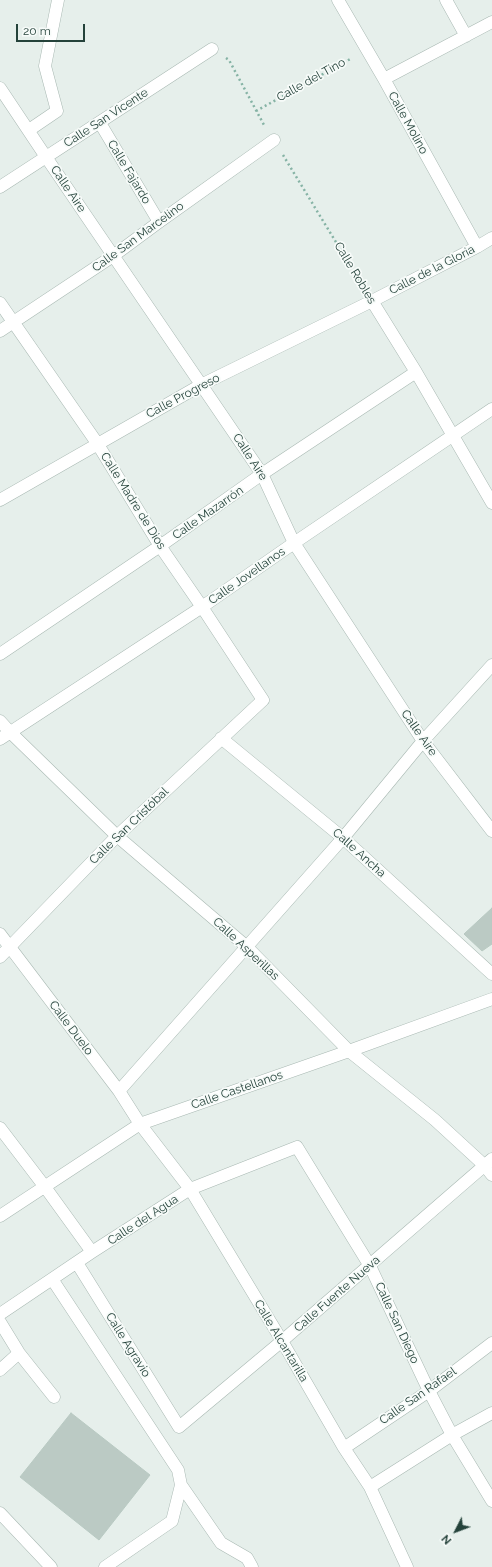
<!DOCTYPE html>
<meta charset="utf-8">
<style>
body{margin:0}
#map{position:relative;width:492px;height:1567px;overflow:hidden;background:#e6efeb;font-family:Raleway,sans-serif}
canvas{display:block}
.north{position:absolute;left:436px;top:1511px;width:40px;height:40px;-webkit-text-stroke:3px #f7fbf9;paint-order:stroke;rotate:228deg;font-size:11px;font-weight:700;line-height:16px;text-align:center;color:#24423a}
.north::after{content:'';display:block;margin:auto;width:14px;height:18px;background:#24423a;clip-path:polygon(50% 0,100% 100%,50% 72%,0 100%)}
.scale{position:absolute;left:16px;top:24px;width:69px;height:18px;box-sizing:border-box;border:2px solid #24423a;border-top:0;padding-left:5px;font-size:12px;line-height:14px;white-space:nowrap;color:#24423a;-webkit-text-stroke:3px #f7fbf9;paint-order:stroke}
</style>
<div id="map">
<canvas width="492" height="1567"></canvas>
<div class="north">N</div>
<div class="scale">20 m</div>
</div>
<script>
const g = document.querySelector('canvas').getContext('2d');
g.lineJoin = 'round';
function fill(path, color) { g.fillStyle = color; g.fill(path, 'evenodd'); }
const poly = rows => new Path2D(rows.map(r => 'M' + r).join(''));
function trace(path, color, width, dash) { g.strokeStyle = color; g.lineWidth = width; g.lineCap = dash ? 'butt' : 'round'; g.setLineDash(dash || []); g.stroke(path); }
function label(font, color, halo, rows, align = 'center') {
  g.font = font + ' Raleway,sans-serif'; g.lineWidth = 3.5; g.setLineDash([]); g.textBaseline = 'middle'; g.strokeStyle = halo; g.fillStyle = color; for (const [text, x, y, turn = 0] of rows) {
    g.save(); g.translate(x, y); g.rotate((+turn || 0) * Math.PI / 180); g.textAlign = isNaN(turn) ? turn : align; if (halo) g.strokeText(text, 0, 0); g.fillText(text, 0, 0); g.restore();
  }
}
const building = poly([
 [492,908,492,944,482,951,464,934,492,908],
 [71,1413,150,1475,99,1540,20,1477,71,1413]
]);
const path = poly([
 [226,58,229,60,264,125],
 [256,111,352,58],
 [283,155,362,285]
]);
const street = poly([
 [338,0,384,79,477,247],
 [446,0,466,36],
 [384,79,492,22],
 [0,88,46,157,262,474,294,543,423,741,492,831],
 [100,123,159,222],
 [29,130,57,111,45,66,58,0],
 [0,187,212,49],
 [372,301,416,372,492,503],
 [0,303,97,443,160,546,202,607,263,700,117,836,0,957],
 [0,331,113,256,159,222,274,140],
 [0,500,201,385,372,301,477,247,492,238],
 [0,654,160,546,262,474,416,372],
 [0,721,10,732,117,836,247,947,349,1051,435,1120,484,1165,492,1175],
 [221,738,343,838,492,974],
 [0,739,202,607,294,543,492,409],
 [0,934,119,1091,140,1124,190,1189,282,1341,344,1448,370,1487,407,1567],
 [119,1091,343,838,423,741,492,665],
 [0,1128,45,1187,92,1252],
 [0,1216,140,1124,349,1051,492,999],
 [77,1263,179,1427,282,1341,492,1159],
 [52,1279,178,1470,181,1485,172,1521,105,1567],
 [0,1314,92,1252,190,1189,297,1147,370,1266,429,1391,452,1435,492,1501],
 [0,1322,19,1353,54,1397],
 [0,1370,19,1353],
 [344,1448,429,1391,492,1343],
 [181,1485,221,1543,247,1558,252,1567],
 [370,1487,452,1435,492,1413],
 [0,1513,51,1567]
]);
const streetNames = [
 ["Calle del Tino",311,80,-29],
 ["Calle San Vicente",106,118,-33],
 ["Calle Molino",408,123,61],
 ["Calle Fajardo",129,172,59],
 ["Calle Aire",68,189,56],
 ["Calle San Marcelino",138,237,-36],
 ["Calle de la Gloria",432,270,-27],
 ["Calle Robles",355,273,59],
 ["Calle Progreso",183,396,-28],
 ["Calle Aire",250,457,57],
 ["Calle Madre de Dios",133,501,58],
 ["Calle Mazarrón",208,513,-35],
 ["Calle Jovellanos",247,576,-35],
 ["Calle Aire",419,733,55],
 ["Calle San Cristóbal",129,826,-44],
 ["Calle Ancha",359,853,42],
 ["Calle Asperillas",246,949,43],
 ["Calle Duelo",71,1028,53],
 ["Calle Castellanos",237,1090,-19],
 ["Calle del Agua",143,1220,-33],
 ["Calle Fuente Nueva",337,1294,-41],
 ["Calle San Diego",397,1323,65],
 ["Calle Alcantarilla",281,1341,59],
 ["Calle Agravio",128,1345,58],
 ["Calle San Rafael",418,1396,-35]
];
fill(building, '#bbcac4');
trace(building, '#b8c9c2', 1);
trace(street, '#a8b8b2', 13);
trace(path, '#86b3a5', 2.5, [2, 3]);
trace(street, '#fff', 12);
label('12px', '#24423a', '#f7fbf9', streetNames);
</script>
